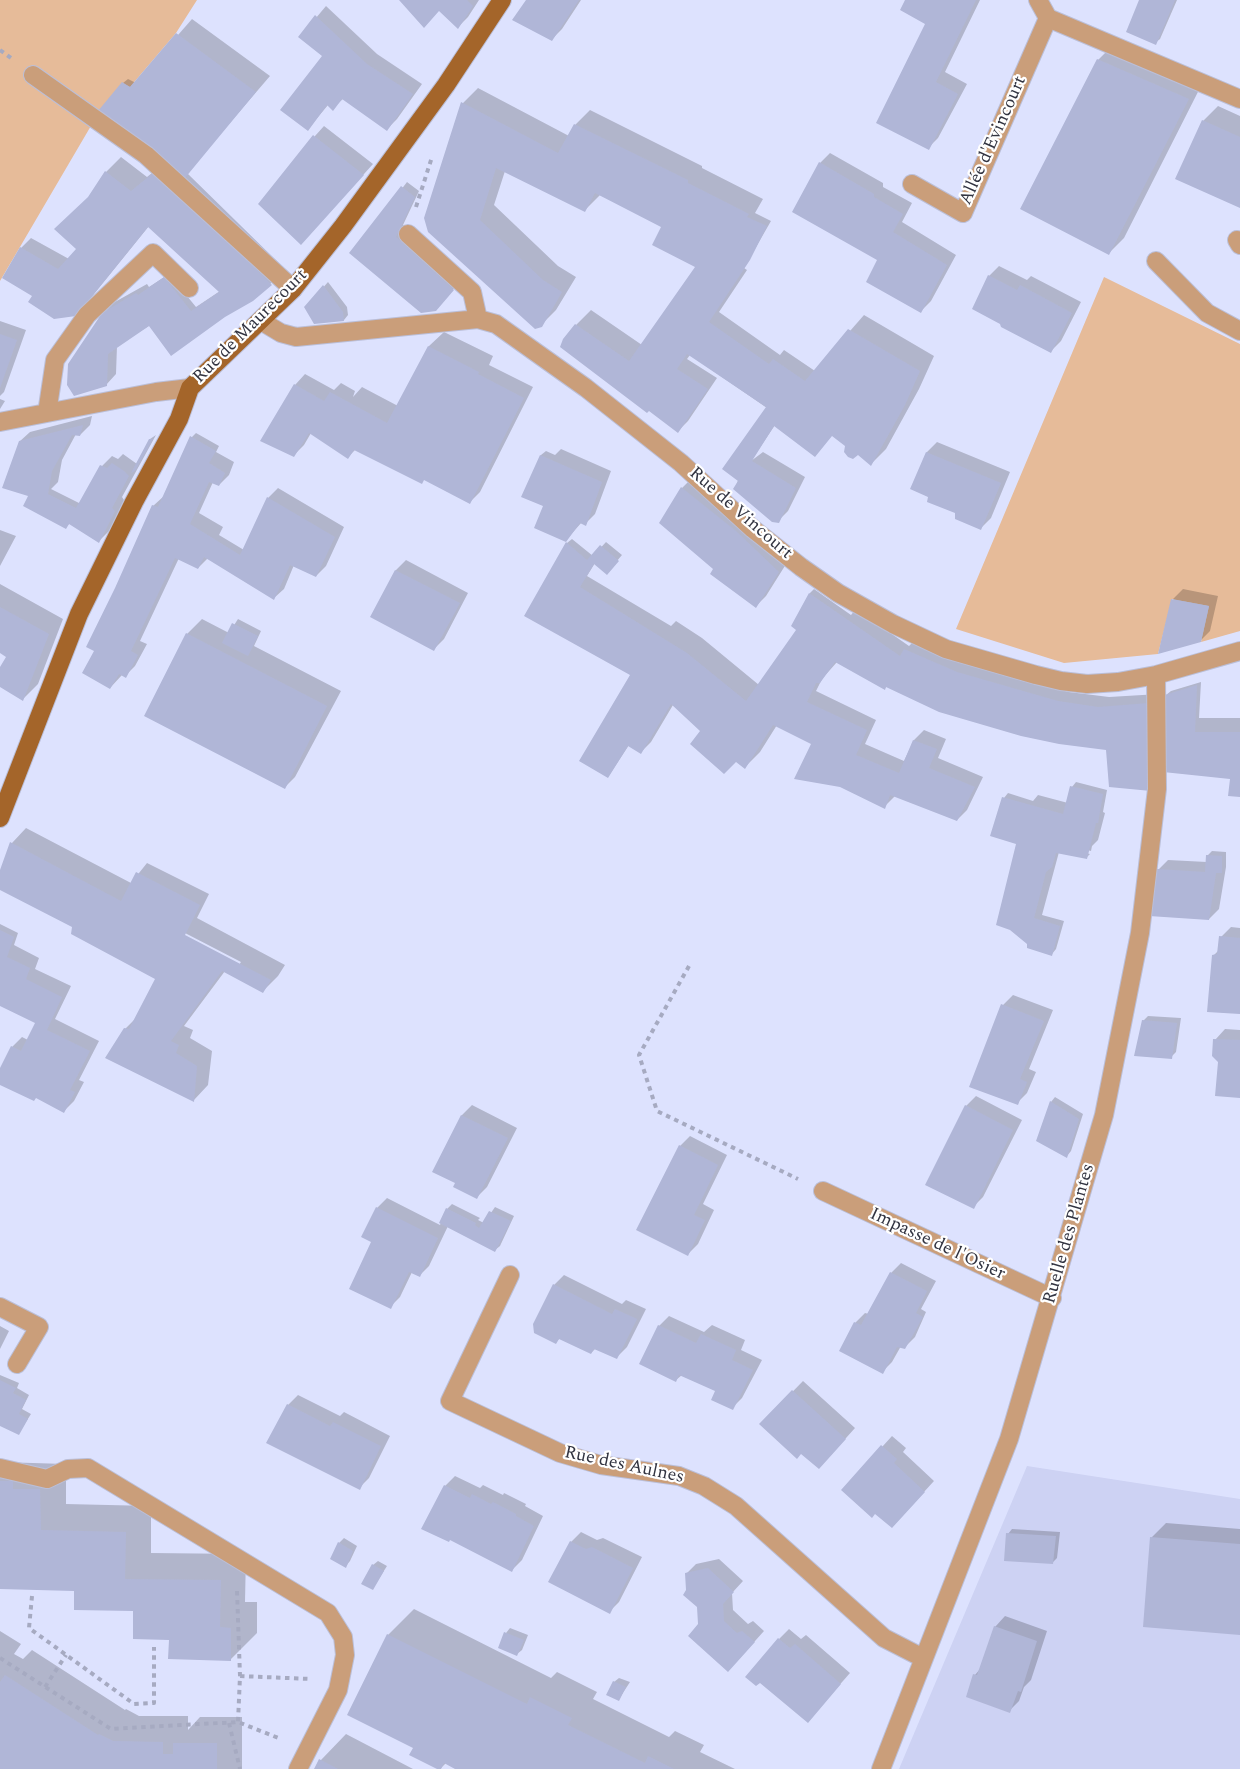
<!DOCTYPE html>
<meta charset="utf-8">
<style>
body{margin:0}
canvas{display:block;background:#dde2fe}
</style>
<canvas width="1240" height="1769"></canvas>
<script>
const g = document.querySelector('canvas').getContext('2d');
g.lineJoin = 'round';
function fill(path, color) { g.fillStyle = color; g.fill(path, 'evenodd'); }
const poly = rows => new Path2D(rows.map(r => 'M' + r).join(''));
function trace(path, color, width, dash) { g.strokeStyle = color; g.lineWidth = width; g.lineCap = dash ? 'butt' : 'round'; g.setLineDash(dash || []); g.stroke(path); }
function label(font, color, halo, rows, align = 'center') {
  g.font = font + ' Spectral,serif'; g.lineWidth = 4.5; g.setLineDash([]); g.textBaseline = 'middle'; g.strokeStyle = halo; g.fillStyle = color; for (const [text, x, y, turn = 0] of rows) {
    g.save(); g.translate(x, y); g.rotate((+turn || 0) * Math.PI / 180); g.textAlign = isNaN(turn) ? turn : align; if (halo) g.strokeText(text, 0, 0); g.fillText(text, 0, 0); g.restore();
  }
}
const built = poly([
 [1027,1466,1240,1499,1240,1769,899,1769]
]);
const green = poly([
 [0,0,197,0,176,33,130,87,122,83,95,119,0,281],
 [1104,277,1240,344,1240,631,1201,642,1209,606,1172,599,1158,654,1064,663,956,629]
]);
const shadow = poly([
 [400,0,479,0,468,17,458,27,439,9],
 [527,0,581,0,562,29,552,39],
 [907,0,980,0,945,72,967,84,938,138,928,148,927,23],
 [1141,0,1177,0,1160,39,1155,43],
 [326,6,377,54,422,84,397,119,387,129,344,98,333,108,328,105,308,129,325,56,300,37],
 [192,19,270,76,187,173,286,270,252,300,155,322,117,346,116,374,106,385,103,314,113,303,147,284,149,287,169,274,196,307,220,291,149,226,86,304,34,296,21,248,31,238,69,259,78,249,91,195,106,172,121,157,147,177,167,161,123,83,128,79,136,83],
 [1113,45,1202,84,1124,238,1109,253,1098,60],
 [478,88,569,136,575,125,590,110,702,166,702,168,763,199,755,213,771,221,744,268,747,270,719,312,780,355,784,350,815,371,864,315,934,356,919,389,886,449,871,464,832,435,775,425,751,461,763,452,805,477,788,511,778,521,735,488,767,408,690,355,687,359,717,378,688,421,678,431,576,325,591,310,642,345,697,266,663,226,600,195,585,210,505,171,494,205,558,266,576,277,556,310,541,325,425,218,463,103],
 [1218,106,1240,116,1240,206,1203,121],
 [324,126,373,164,311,233,315,136],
 [830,153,883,183,883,187,912,203,902,222,956,255,931,301,921,311,879,259,820,163],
 [407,182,419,191,403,225,462,279,445,299,378,220],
 [999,266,1027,280,1031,276,1081,302,1061,341,1051,351,989,276],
 [328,282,347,307,348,315,344,320,306,307],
 [0,321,26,330,4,392,0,396],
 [444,332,493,356,489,365,533,387,480,492,470,502,425,479,356,449,348,457,311,433,304,445,294,455,262,440,295,385,305,374,334,390,341,383,355,391,353,397,362,387,398,406,429,346],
 [0,399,5,401,0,409],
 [92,416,90,425,80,435,76,434,62,460,58,482,51,489,81,504,102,466,112,456,118,459,123,454,137,464,150,439,156,435,122,497,124,500,109,531,99,541,70,523,66,527,32,490,19,442,30,432],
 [196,433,219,446,216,452,234,462,229,475,219,485,213,482,199,513,223,527,219,535,244,550,268,498,278,488,344,527,326,566,316,576,294,565,284,589,274,598,208,558,198,568,179,558,140,641,147,644,135,666,125,676,122,675,110,688,96,651,117,589,153,506,164,496,192,437],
 [937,442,1010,472,991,518,981,528,957,512,912,488,927,452],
 [561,449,611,471,595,514,585,524,582,522,566,540,544,506,523,496,541,455,546,451,555,455],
 [692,478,788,561,766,596,756,606,661,522,682,488],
 [0,530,16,536,0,566],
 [572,539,593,556,606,542,622,555,611,568,595,563,587,576,671,626,676,621,702,638,759,685,798,629,793,625,810,593,814,589,851,615,856,609,909,646,915,640,1045,686,1069,692,1109,697,1159,694,1107,749,887,686,885,688,837,662,822,679,816,691,876,720,865,744,904,761,914,740,924,730,946,739,938,758,983,777,967,810,957,820,895,796,884,807,816,738,777,725,760,752,745,767,673,705,651,742,641,752,629,745,608,777,632,674,526,616,567,543],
 [406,560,468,593,444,639,434,649,372,617,396,570],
 [0,584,63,619,38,684,23,699,0,685,0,670,8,656,0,651],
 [1183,589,1218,596,1210,631,1200,641,1173,599],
 [202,619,229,633,238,619,261,631,254,646,341,691,295,777,285,787,187,634],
 [1201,682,1199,718,1240,718,1240,796,1233,777,1165,771,1166,695,1171,691],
 [1076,782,1107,790,1103,812,1105,813,1098,840,1092,846,1091,851,1057,842,1057,846,1090,854,1086,858,1059,852,1042,915,1064,921,1056,949,1052,954,1029,947,1020,838,1004,798,1008,793,1033,801,1038,795,1068,803,1072,787],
 [26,828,131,883,147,863,209,894,197,918,285,965,278,976,263,991,225,971,184,1026,193,1030,190,1038,212,1051,208,1085,194,1100,125,1029,138,1016,157,978,74,926,0,888,0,874,12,843],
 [185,933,241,962,239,965,182,935],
 [1212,851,1226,852,1226,867,1219,909,1209,919,1158,870,1168,860,1207,862,1207,856],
 [0,924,18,933,14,945,39,958,35,969,71,986,55,1019,99,1041,79,1080,84,1082,74,1101,64,1111,37,1096,0,1083,0,1072,12,1047,22,1037,28,1040,36,1022,0,1005],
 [1231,927,1240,928,1240,1013,1214,955,1219,950,1221,937],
 [1013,995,1053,1010,1029,1069,1036,1072,1027,1093,1017,1103,1003,1005],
 [1148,1016,1181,1018,1176,1052,1171,1057,1143,1021],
 [1225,1029,1240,1030,1240,1096,1219,1061,1215,1040],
 [976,1096,1022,1120,983,1197,973,1207,966,1106],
 [1055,1097,1083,1114,1071,1151,1067,1156,1051,1102],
 [472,1105,517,1128,487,1187,477,1197,457,1182,434,1171,462,1115],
 [690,1136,727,1155,703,1204,714,1210,698,1244,688,1254,680,1146],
 [387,1198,440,1225,447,1209,452,1204,480,1218,478,1220,484,1223,495,1207,514,1216,500,1246,495,1250,448,1226,429,1266,419,1276,412,1272,400,1297,390,1307,373,1241,377,1208],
 [901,1263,936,1281,921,1309,926,1312,915,1337,905,1347,901,1346,892,1362,882,1372,855,1323,865,1313,869,1314,891,1273],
 [564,1275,622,1304,626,1300,646,1309,627,1347,617,1357,596,1348,591,1353,560,1338,556,1342,554,1285],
 [669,1316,704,1332,712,1325,745,1340,741,1350,762,1360,742,1398,732,1408,717,1390,682,1375,676,1380,659,1326],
 [0,1326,9,1331,0,1349],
 [0,1375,19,1383,17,1388,29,1395,22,1409,31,1414,19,1433,0,1425],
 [803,1381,855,1428,829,1457,761,1424],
 [298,1395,340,1416,344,1412,390,1436,369,1478,359,1488,288,1405],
 [892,1436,906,1448,903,1452,934,1481,902,1516,843,1490],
 [0,1462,66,1464,66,1504,151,1506,151,1553,246,1554,245,1602,257,1602,257,1633,231,1659,170,1638,135,1610,75,1589,0,1587],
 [455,1476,480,1488,483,1485,503,1495,504,1493,526,1504,525,1506,543,1516,522,1560,512,1570,450,1539,445,1486],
 [1166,1523,1240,1529,1240,1634,1151,1538],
 [1012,1529,1060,1532,1057,1558,1052,1563,1008,1534],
 [581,1532,597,1540,603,1538,642,1557,619,1602,609,1612,571,1542],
 [344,1538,357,1546,350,1561,346,1566,339,1543],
 [719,1559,743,1581,732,1593,733,1610,748,1624,753,1621,764,1631,738,1660,699,1624,699,1606,688,1590,686,1574,696,1564],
 [378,1561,387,1566,373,1588,373,1565],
 [414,1609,551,1678,557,1672,597,1692,593,1699,669,1737,675,1731,704,1745,700,1752,735,1769,459,1769,446,1763,440,1769,415,1747,388,1635],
 [1005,1616,1047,1631,1031,1680,1024,1687,1019,1701,1009,1711,975,1675,981,1668,995,1627],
 [510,1628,528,1635,522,1650,517,1654,506,1633],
 [789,1629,801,1639,806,1635,850,1673,808,1721,779,1639],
 [0,1631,21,1644,14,1654,23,1659,32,1650,125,1710,126,1709,139,1716,188,1716,188,1730,200,1717,242,1717,242,1769,0,1769],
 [619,1678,630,1682,619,1699,614,1682],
 [346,1734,413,1769,316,1769,321,1760]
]);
const building = poly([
 [399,0,467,0,473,6,458,29,439,11,424,28],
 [526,0,579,0,552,41,512,20],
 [905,0,976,0,936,82,958,94,929,150,876,123,925,24,900,10],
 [1139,0,1175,0,1156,45,1126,32],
 [315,15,367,64,413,94,387,131,342,99,333,111,327,105,308,131,280,110,322,56,298,37],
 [176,33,256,92,185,178,153,150,98,111,122,82,130,87],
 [1097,59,1189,99,1109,255,1020,209],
 [461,102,558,153,574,124,688,180,688,183,749,214,747,217,767,226,750,260,709,322,769,364,773,359,805,381,848,329,920,371,905,405,871,466,858,455,853,459,848,457,844,452,845,446,832,436,815,457,774,426,752,461,796,488,779,523,772,522,733,489,738,481,722,469,766,407,687,354,677,369,708,389,678,433,649,411,647,413,560,347,563,339,575,324,629,361,695,267,652,245,661,227,595,193,585,212,496,168,480,220,543,280,562,292,542,327,535,329,428,232,424,218],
 [1202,120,1240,137,1240,208,1175,179],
 [313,135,364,175,301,245,258,204],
 [819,162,874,194,874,197,903,214,893,232,947,265,921,313,866,282,877,260,792,212],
 [105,171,131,191,153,173,177,191,272,285,253,301,225,317,171,356,149,326,108,354,107,386,74,396,67,385,68,364,102,313,136,293,138,295,164,277,191,311,219,292,148,227,76,316,54,319,28,302,32,296,2,278,20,247,58,269,76,249,54,229,88,197],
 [401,186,415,197,396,237,454,290,436,311,421,313,349,253],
 [988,275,1017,290,1020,285,1072,313,1051,353,1001,327,1000,324,972,309],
 [323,285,343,312,344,321,314,324,304,307],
 [0,334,17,340,0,388],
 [428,346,479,372,478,374,524,398,470,504,424,480,422,484,354,450,348,459,309,433,294,457,260,441,294,384,324,401,330,392,387,423],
 [83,425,80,436,72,435,52,471,48,494,76,508,100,465,107,468,112,463,124,471,129,476,112,508,115,511,99,543,69,524,66,529,23,506,28,496,2,488,19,441],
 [190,436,216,451,209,463,225,473,219,486,209,482,190,524,240,555,267,497,335,537,316,577,290,565,274,600,204,557,198,569,175,558,131,651,138,655,126,678,119,674,110,689,82,673,94,651,86,647,115,588,152,505,158,507],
 [149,439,153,439,135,471,131,473],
 [926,452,1001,483,981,530,955,519,955,513,927,502,928,497,910,489],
 [540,455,602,482,586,526,580,523,566,542,587,560,600,545,619,561,607,575,594,564,580,587,687,653,746,701,796,630,791,626,809,593,900,656,904,649,957,672,1058,701,1098,707,1149,703,1151,791,1109,787,1106,750,1059,744,1021,736,939,712,886,687,885,690,835,662,820,683,816,683,807,702,867,730,856,755,899,773,913,740,937,749,929,768,975,787,957,821,890,795,885,809,840,787,794,779,811,744,773,725,745,769,736,762,724,774,690,744,700,731,671,704,641,754,628,746,608,778,579,761,630,675,524,616,566,542,534,528,543,506,521,497],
 [681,487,736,531,779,572,756,608,710,574,713,569,659,523],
 [395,570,460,603,434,651,370,617],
 [1171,599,1209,606,1201,642,1158,654],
 [0,607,49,634,23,701,0,687,0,667,6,657,0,653],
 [232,623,258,636,248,656,222,643],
 [186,633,327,706,285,789,144,716],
 [1197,685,1195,732,1240,732,1240,797,1228,796,1230,779,1163,772,1165,695],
 [1070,786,1103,794,1098,823,1096,823,1087,859,1056,853,1052,867,1046,872,1034,918,1060,926,1052,956,1027,948,1027,944,1010,930,996,925,1016,844,990,836,1002,797,1063,814],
 [10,842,121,901,136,872,200,905,185,935,271,980,263,993,222,971,171,1041,179,1045,176,1053,197,1066,194,1102,105,1058,124,1028,129,1029,155,979,71,934,72,927,0,890,0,870],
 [1206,855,1222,856,1222,873,1216,873,1209,920,1149,916,1157,869,1205,872],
 [0,930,14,937,7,957,30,968,26,979,62,997,47,1030,90,1051,70,1090,75,1092,64,1113,36,1098,34,1101,0,1085,0,1068,11,1046,21,1051,35,1023,0,1006],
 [1219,936,1240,938,1240,1014,1207,1012,1212,955,1217,954],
 [1001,1004,1044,1021,1020,1079,1027,1082,1018,1105,969,1087],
 [1142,1020,1177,1023,1172,1059,1134,1056],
 [1213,1039,1240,1040,1240,1098,1215,1096,1218,1062,1212,1056],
 [1050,1101,1079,1119,1067,1158,1036,1141],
 [965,1105,1013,1130,974,1209,925,1185],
 [461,1115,508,1138,477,1199,453,1187,455,1183,432,1172],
 [679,1145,718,1165,694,1215,705,1220,688,1256,636,1230],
 [376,1207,438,1238,420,1277,409,1272,391,1309,349,1289,371,1242,361,1237],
 [446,1208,476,1223,475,1225,479,1228,489,1211,511,1221,495,1252,439,1223],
 [890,1272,927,1291,916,1313,923,1317,905,1349,897,1347,883,1374,839,1351,854,1322,861,1325],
 [553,1284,612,1314,615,1309,637,1319,617,1359,594,1349,591,1354,559,1339,556,1344,534,1333,533,1324],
 [658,1325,696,1343,701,1334,736,1350,732,1360,753,1370,733,1410,711,1400,715,1391,679,1375,676,1382,639,1364],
 [0,1380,16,1388,13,1393,26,1400,19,1414,28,1419,19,1435,0,1426],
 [792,1390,846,1439,819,1469,801,1454,797,1459,759,1424],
 [287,1404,330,1426,333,1422,381,1446,360,1490,266,1443],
 [881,1445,897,1459,894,1463,925,1492,892,1528,875,1514,872,1518,841,1490],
 [0,1481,13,1481,13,1489,40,1489,41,1530,126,1532,125,1579,221,1580,220,1627,231,1628,231,1661,168,1659,169,1640,133,1639,133,1611,74,1610,74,1591,0,1589],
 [444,1485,470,1498,472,1494,491,1504,493,1502,516,1514,516,1516,534,1526,512,1572,450,1540,449,1542,421,1529],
 [1006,1533,1056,1536,1053,1564,1004,1561],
 [1150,1537,1240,1544,1240,1635,1143,1627],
 [570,1541,586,1549,592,1547,633,1568,610,1614,548,1582],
 [338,1542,353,1551,346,1568,330,1559],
 [372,1564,384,1571,373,1590,361,1584],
 [708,1568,734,1592,723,1604,724,1621,737,1633,742,1631,755,1642,728,1672,688,1636,698,1624,697,1607,683,1595,686,1590,685,1573],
 [994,1626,1037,1641,1021,1692,1018,1691,1010,1713,966,1697,973,1674,977,1675],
 [504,1632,524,1640,517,1656,498,1648],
 [387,1634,527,1704,530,1697,572,1718,568,1725,645,1763,648,1756,674,1769,455,1769,444,1763,441,1769,437,1769,409,1755,413,1748,347,1715],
 [778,1638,790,1648,795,1644,841,1684,808,1723,760,1683,756,1686,745,1677],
 [5,1675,98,1735,99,1734,113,1741,163,1742,163,1754,173,1754,173,1743,217,1743,217,1769,0,1769,0,1682],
 [613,1681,626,1687,619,1701,606,1695],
 [319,1759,338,1769,314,1769]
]);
const path = poly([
 [0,50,11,58],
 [416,207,432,157],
 [689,966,639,1055,657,1111,798,1179],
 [237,1591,240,1676,238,1722],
 [32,1596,29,1628,134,1704,154,1703,154,1647],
 [0,1658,111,1729,238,1722,281,1739],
 [240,1676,311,1679],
 [45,1687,66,1655],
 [229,1723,240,1769]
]);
const minor = poly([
 [1038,0,1048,18],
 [33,75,146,155,293,289],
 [912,184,963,213,1048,18,1240,99],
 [408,234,472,292,478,319],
 [1237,240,1240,245],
 [1156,261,1207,313,1240,331],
 [261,321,281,333,296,337,478,319,496,324,586,388,681,463,753,529,801,567,838,593,893,624,946,649,1036,675,1061,681,1087,684,1118,682,1156,675,1240,651],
 [47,413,55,360,87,315,153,253,189,288],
 [0,422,156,392,190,388],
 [823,1191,1052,1298],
 [510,1275,450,1401,560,1453,601,1465,679,1476,704,1486,736,1506,884,1638,923,1658],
 [0,1307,39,1327,17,1364],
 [0,1468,47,1479,68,1469,88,1468,328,1613,343,1637,345,1655,338,1690,298,1769],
 [881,1769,1009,1439,1104,1115,1140,933,1157,789,1156,675]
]);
const major = poly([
 [0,818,79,614,134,502,179,419,190,388,293,289,343,226,446,85,502,0]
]);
const streetNames = [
 ["Allée d'Evincourt",994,141,-66],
 ["Rue de Maurecourt",251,327,-45],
 ["Rue de Vincourt",740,514,41],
 ["Ruelle des Plantes",1070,1234,-74],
 ["Impasse de l'Osier",937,1245,25],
 ["Rue des Aulnes",624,1466,12]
];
fill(built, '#cdd2f3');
fill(green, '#e6bb99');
fill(shadow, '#0003');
fill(building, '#b0b6d7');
trace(minor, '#bbbfd8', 20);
trace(major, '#bbbfd8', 20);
trace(path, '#a6aac1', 4, [4.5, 4.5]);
trace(minor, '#ca9e7a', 18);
trace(major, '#a4652a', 18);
label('18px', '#323441', '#fff', streetNames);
</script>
